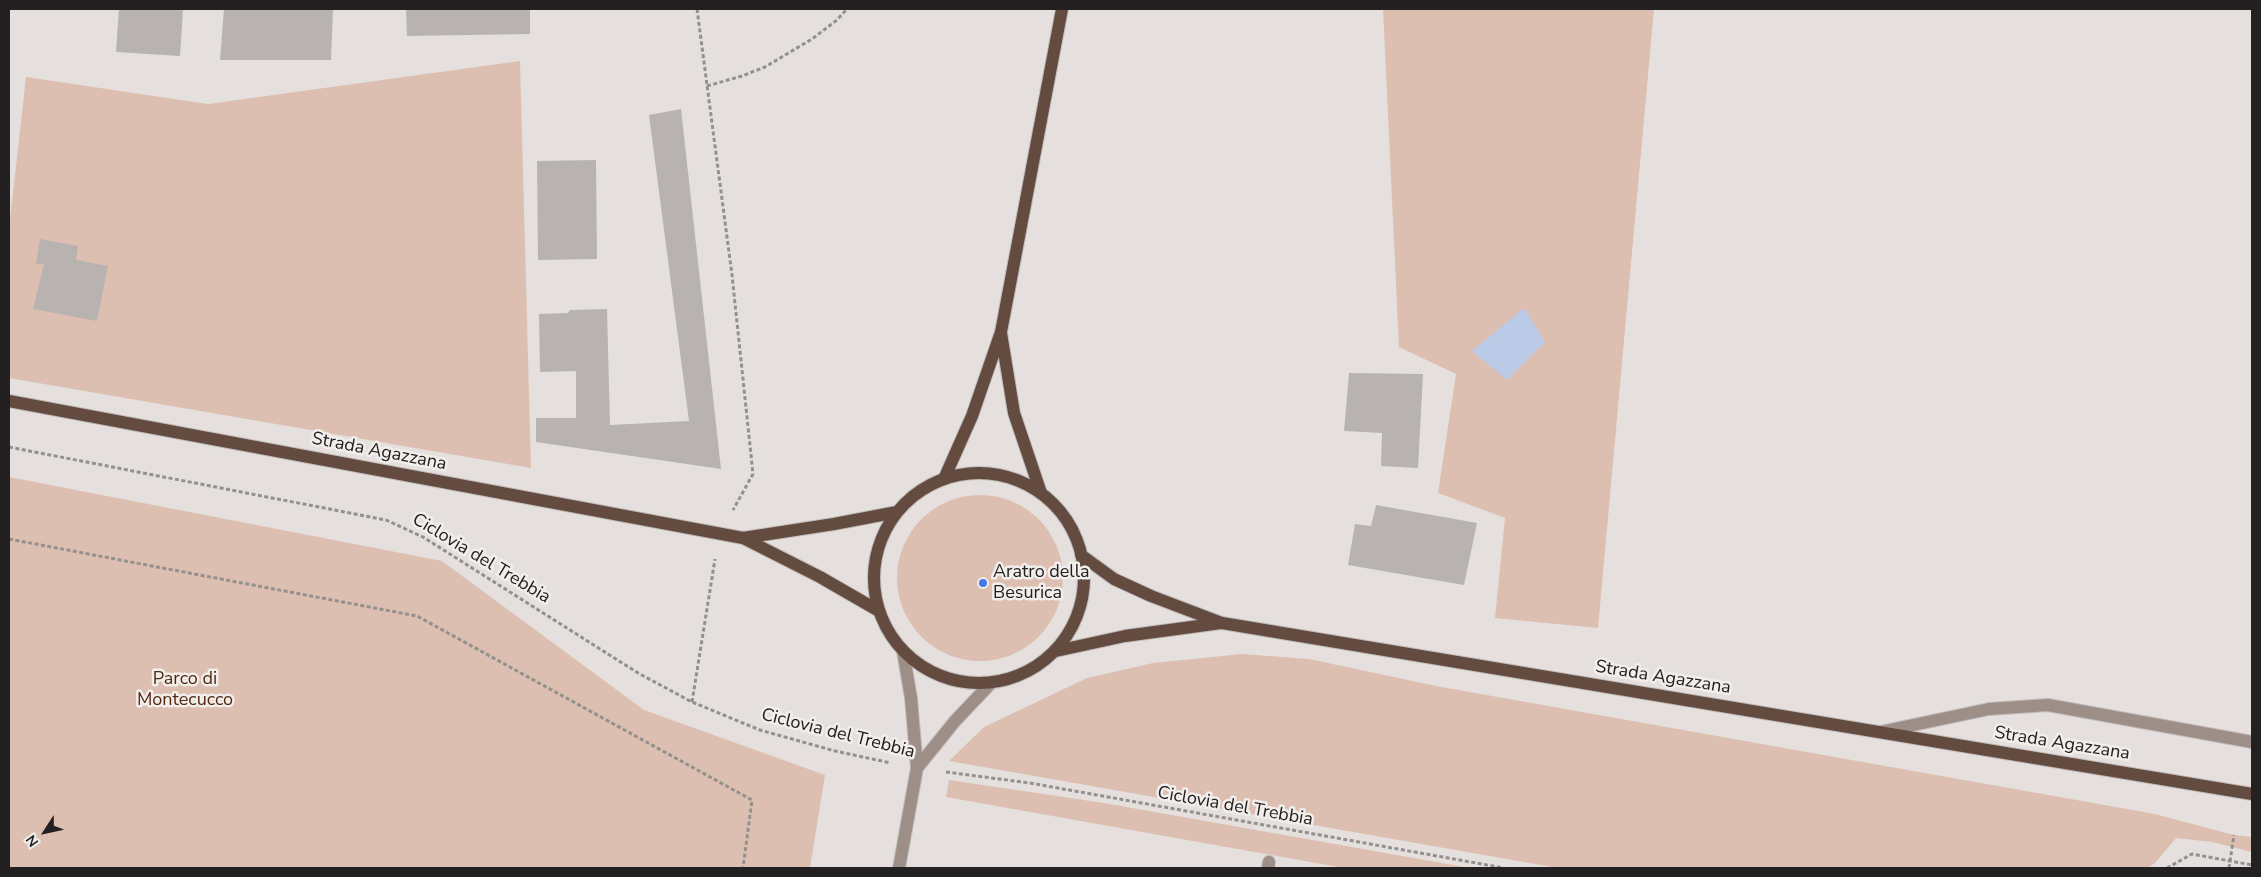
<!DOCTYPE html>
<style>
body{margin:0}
#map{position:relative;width:2261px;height:877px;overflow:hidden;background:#e5e0de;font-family:"Nunito Sans",sans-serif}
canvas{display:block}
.frame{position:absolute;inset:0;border:10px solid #222020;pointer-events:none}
.north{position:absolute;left:20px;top:807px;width:50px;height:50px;-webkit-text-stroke:4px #f2eeeb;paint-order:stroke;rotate:235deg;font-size:14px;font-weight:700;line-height:20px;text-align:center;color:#222020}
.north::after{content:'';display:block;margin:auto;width:18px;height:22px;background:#222020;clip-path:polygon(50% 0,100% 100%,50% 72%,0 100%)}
</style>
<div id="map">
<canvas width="2261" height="877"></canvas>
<div class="frame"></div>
<div class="north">N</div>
</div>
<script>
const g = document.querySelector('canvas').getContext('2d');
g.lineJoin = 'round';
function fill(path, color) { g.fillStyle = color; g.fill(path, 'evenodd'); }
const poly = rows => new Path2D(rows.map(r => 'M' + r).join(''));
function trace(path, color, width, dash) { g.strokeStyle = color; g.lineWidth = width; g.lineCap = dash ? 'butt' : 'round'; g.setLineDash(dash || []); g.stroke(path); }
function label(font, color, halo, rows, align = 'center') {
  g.font = font + ' "Nunito Sans",sans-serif'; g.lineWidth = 5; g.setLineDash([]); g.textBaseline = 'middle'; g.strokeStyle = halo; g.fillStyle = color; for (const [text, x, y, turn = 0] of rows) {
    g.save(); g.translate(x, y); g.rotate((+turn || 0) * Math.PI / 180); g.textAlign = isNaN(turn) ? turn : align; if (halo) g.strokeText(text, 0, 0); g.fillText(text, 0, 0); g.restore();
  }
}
const green = poly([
 [1383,9,1654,9,1598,628,1495,618,1505,518,1438,493,1456,374,1399,347],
 [520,61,531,468,9,378,9,228,26,77,208,104],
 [9,477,442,561,644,710,825,775,810,868,9,868],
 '897 578a83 83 0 1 1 166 0a83 83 0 1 1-166 0Z',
 [1242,654,1309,659,1436,686,2155,814,2234,835,2252,837,2252,852,2212,842,2176,838,2155,863,2148,868,1558,868,949,761,984,727,1087,678,1153,663],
 [949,780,1104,803,1470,868,1344,868,946,797]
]);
const water = poly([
 [1524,308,1545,342,1507,380,1472,351]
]);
const building = poly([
 [119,9,183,9,180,56,116,52],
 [224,9,333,9,331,60,220,60],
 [406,9,530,9,530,34,407,36],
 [681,109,721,469,536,442,536,418,576,418,576,371,540,372,539,314,568,313,570,310,607,309,610,425,689,421,649,115],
 [596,160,597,259,538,260,537,161],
 [40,239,78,246,76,260,108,266,97,321,33,309,44,264,36,264],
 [1349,373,1423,374,1418,468,1381,466,1382,433,1344,431],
 [1376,505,1477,523,1464,585,1348,565,1355,524,1371,526]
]);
const path = poly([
 [697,9,732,275,753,474,733,510],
 [707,86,742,76,765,67,812,39,837,20,847,9],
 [9,447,386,520,423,537,638,673,692,702,760,730,835,751,891,763],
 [9,539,417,616,752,800,743,868],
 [692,702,715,559],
 [946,772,1030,783,1504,868],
 [2167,868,2192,854,2252,865],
 [2229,868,2234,835]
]);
const minor = poly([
 [1880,732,1989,709,2048,705,2252,742],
 [917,768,955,721,991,683],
 [899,868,917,768,911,698,903,651],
 [1268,868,1269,862]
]);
const major = poly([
 [1001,333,1014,413,1041,493],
 [9,401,743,538,820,577,879,611],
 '874 578a105 105 0 1 1 210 0a105 105 0 1 1-210 0Z',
 [944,479,972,416,1001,332,1062,9],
 [743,538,834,524,897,512],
 [1081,555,1114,579,1151,596,1222,623,2252,794],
 [1056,651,1125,636,1221,623]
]);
const markers = [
 [983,583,5,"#4876e8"]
];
const streetNames = [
 ["Strada Agazzana",379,452,11],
 ["Ciclovia del Trebbia",481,559,31],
 ["Strada Agazzana",1663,678,9],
 ["Ciclovia del Trebbia",838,734,14],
 ["Strada Agazzana",2062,744,9],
 ["Ciclovia del Trebbia",1235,807,10]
];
const poiNames = [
 ["Aratro della",993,573],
 ["Besurica",993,594]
];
const parkNames = [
 ["Parco di",185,680],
 ["Montecucco",185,701]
];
fill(green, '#dcbfb0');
fill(water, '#bbcae7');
fill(building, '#b8b3b1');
trace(minor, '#c2bdbc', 14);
trace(major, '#c2bdbc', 14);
trace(path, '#93908e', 3, [4, 2.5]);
trace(minor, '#9d8f87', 12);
trace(major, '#634b3f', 12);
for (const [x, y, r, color] of markers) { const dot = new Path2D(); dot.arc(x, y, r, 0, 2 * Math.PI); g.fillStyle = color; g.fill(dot); trace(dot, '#f2eeeb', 2); }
label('18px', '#222020', '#f2eeeb', streetNames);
label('18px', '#222020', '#f2eeeb', poiNames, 'left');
label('18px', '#53280e', '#f2eeeb', parkNames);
</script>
